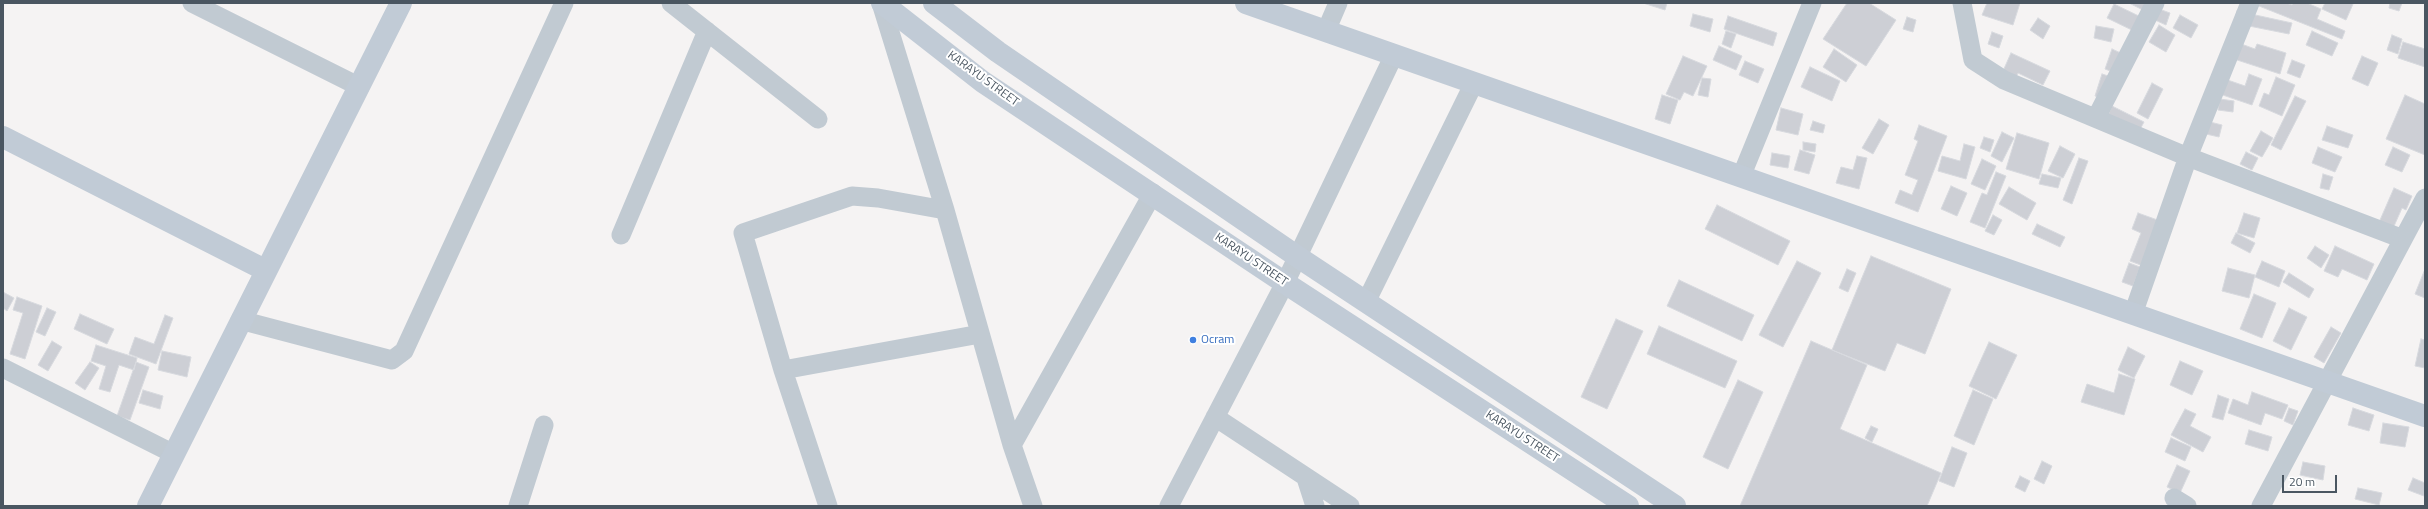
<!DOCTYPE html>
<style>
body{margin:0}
#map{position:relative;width:2428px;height:509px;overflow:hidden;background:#f5f3f3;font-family:"Titillium Web",sans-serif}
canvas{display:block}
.frame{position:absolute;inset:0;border:4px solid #4a5661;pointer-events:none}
.scale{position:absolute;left:2282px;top:475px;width:55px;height:18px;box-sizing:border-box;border:2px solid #4a5661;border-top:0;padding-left:5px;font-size:12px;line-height:14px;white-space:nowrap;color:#4a5661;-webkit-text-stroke:3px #fff;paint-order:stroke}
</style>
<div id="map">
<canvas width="2428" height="509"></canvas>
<div class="frame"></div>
<div class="scale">20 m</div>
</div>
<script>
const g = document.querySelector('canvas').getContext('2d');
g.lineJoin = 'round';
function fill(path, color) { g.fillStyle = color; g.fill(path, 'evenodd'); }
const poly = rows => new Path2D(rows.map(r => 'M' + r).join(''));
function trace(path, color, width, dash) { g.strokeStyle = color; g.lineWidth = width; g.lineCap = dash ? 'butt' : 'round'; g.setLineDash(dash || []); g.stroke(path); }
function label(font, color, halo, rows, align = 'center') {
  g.font = font + ' "Titillium Web",sans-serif'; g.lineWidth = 4; g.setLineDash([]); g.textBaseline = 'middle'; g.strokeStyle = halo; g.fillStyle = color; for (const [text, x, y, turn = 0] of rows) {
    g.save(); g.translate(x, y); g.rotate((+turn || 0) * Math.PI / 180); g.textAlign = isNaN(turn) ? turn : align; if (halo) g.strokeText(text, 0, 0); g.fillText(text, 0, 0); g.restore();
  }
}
const building = poly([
 [1643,3,1667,3,1665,10,1643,3],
 [1847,3,1869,3,1896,20,1866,66,1823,39,1847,3],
 [1987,3,2020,3,2013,25,1982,15,1987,3],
 [2129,3,2159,3,2153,15,2129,3],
 [2286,3,2292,5,2293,3,2307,3,2321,9,2317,19,2345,31,2342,39,2254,4,2286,3],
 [2325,3,2351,3,2353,4,2346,20,2322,9,2325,3],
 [2390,3,2402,3,2399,11,2389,8,2390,3],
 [2114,4,2145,19,2138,33,2107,18,2114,4],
 [2159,9,2170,13,2166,25,2155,20,2159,9],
 [2237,11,2292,23,2289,34,2234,23,2237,11],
 [1693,14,1713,19,1710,32,1690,26,1693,14],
 [2180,15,2198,25,2191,38,2173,28,2180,15],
 [1728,16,1777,33,1773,46,1724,29,1728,16],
 [1907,17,1916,20,1913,32,1903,29,1907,17],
 [2038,18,2050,26,2043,39,2030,30,2038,18],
 [2159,25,2175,35,2166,52,2149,42,2159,25],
 [2096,26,2114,29,2111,42,2094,38,2096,26],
 [1726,31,1736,34,1731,48,1722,44,1726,31],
 [2312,31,2338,43,2332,56,2306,45,2312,31],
 [1992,32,2003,36,1999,48,1988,44,1992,32],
 [2392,35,2402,39,2398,54,2387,50,2392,35],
 [2233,41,2255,49,2257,44,2286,53,2280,74,2228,57,2233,41],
 [2403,42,2425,49,2425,67,2398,58,2403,42],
 [1719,46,1742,56,1736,70,1713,60,1719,46],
 [1834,49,1857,65,1846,82,1823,67,1834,49],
 [2112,49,2125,55,2118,74,2105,69,2112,49],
 [2011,53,2050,71,2043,85,2018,73,2012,86,1999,80,2011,53],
 [1683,56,1707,66,1693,96,1684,92,1680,100,1666,94,1683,56],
 [2362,56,2378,63,2368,86,2352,79,2362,56],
 [2292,60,2305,65,2300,78,2287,73,2292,60],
 [1745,61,1764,69,1758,83,1739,75,1745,61],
 [1810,67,1840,81,1832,101,1801,87,1810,67],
 [2102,74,2121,80,2114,102,2095,96,2102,74],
 [2249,74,2262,79,2252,105,2211,91,2216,76,2245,86,2249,74],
 [2276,77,2295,85,2282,116,2259,106,2264,93,2269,95,2276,77],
 [1702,78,1711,79,1708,97,1698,95,1702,78],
 [2152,83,2163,89,2148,119,2137,113,2152,83],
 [1662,95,1678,100,1670,124,1655,119,1662,95],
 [2405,95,2425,104,2425,155,2386,139,2405,95],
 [2295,96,2306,101,2281,150,2271,145,2295,96],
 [2220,99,2234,101,2233,112,2218,110,2220,99],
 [2112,106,2144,122,2138,133,2103,126,2112,106],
 [1781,108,1803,114,1798,135,1776,130,1781,108],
 [1879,119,1889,125,1873,154,1862,148,1879,119],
 [1813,121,1825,125,1823,133,1810,130,1813,121],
 [2210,122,2222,125,2219,137,2206,134,2210,122],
 [1919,125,1947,136,1918,212,1895,203,1900,190,1912,195,1918,180,1905,175,1918,141,1914,139,1919,125],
 [2327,126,2353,135,2348,148,2322,140,2327,126],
 [2261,131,2273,138,2262,157,2250,151,2261,131],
 [2002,132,2014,138,2002,162,1991,156,2002,132],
 [2017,133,2049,143,2039,179,2006,169,2017,133],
 [1984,137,1994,140,1990,152,1980,148,1984,137],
 [1803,142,1816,144,1815,152,1803,150,1803,142],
 [1964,144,1975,147,1966,179,1938,171,1942,156,1960,161,1964,144],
 [2060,146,2075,154,2063,178,2048,171,2060,146],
 [2318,147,2342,157,2335,172,2312,163,2318,147],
 [2393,147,2410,155,2402,172,2385,165,2393,147],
 [1800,150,1815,155,1809,174,1794,170,1800,150],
 [2246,152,2258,158,2252,170,2240,164,2246,152],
 [1772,153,1790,156,1788,168,1770,165,1772,153],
 [1857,156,1867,158,1859,189,1836,183,1841,167,1853,170,1857,156],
 [2079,158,2088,161,2072,204,2063,200,2079,158],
 [1982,159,1996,166,1985,190,1971,184,1982,159],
 [1996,172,2006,176,1985,228,1970,222,1982,193,1987,195,1996,172],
 [2042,174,2061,178,2058,188,2039,184,2042,174],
 [2323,174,2333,177,2329,190,2320,188,2323,174],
 [1951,186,1967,193,1957,216,1941,209,1951,186],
 [2009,187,2036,203,2027,220,1999,204,2009,187],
 [2394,188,2412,196,2406,210,2402,208,2391,233,2377,227,2394,188],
 [1717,205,1790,241,1778,265,1705,229,1717,205],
 [2138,213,2163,222,2146,267,2130,261,2141,233,2132,229,2138,213],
 [2244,213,2260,218,2254,238,2237,233,2244,213],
 [1993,215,2002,220,1994,235,1985,231,1993,215],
 [2037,224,2065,237,2060,247,2032,234,2037,224],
 [2236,233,2255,243,2250,253,2231,243,2236,233],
 [2315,246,2329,255,2321,268,2307,258,2315,246],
 [2335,246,2374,264,2367,280,2342,269,2338,277,2324,271,2335,246],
 [1871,256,1951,289,1925,354,1897,343,1885,371,1832,350,1871,256],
 [1797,261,1821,273,1783,347,1759,335,1797,261],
 [2262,261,2285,271,2279,287,2255,277,2262,261],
 [2129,263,2140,267,2133,286,2122,282,2129,263],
 [2228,268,2255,275,2249,298,2222,291,2228,268],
 [1847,269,1856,273,1848,292,1839,288,1847,269],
 [2425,269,2425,298,2415,294,2425,269],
 [2289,273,2314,289,2309,298,2283,282,2289,273],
 [1679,280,1754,315,1742,341,1667,306,1679,280],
 [3,292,14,298,7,311,3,308,3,292],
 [2254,294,2276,303,2262,338,2240,329,2254,294],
 [17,297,42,306,25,359,10,354,23,313,13,310,17,297],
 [47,308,56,312,45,336,36,332,47,308],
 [2289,308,2307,317,2291,350,2273,341,2289,308],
 [80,314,114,329,107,344,74,329,80,314],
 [165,315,173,318,156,364,129,354,135,337,154,344,165,315],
 [1616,319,1643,331,1607,409,1581,397,1616,319],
 [1659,326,1737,361,1725,388,1647,354,1659,326],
 [2331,327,2341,333,2324,363,2314,357,2331,327],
 [2421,339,2425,340,2425,368,2415,366,2421,339],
 [52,341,62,347,48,371,38,365,52,341],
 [1811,341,1867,365,1840,429,1941,473,1927,506,1740,506,1811,341],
 [1989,342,2017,355,1996,399,1969,386,1989,342],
 [96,345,137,358,134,370,119,365,110,392,99,389,106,366,91,361,96,345],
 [2128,347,2145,356,2134,378,2118,370,2128,347],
 [162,351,191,357,187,377,158,370,162,351],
 [2180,361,2203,371,2192,395,2170,385,2180,361],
 [90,362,99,368,85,390,75,383,90,362],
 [136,362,149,367,130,420,117,416,136,362],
 [2119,374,2135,379,2124,415,2081,402,2087,384,2114,393,2119,374],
 [1738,380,1763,392,1728,469,1703,457,1738,380],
 [143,390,163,396,160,409,139,403,143,390],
 [1973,390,1993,399,1974,445,1954,436,1973,390],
 [2252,392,2288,405,2282,419,2265,413,2261,425,2228,413,2233,399,2248,405,2252,392],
 [2218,395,2229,399,2223,420,2212,417,2218,395],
 [2289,408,2298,411,2293,425,2284,421,2289,408],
 [2353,408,2374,415,2369,431,2348,425,2353,408],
 [2185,409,2196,414,2190,426,2211,437,2203,452,2171,435,2185,409],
 [2383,423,2409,427,2405,447,2380,443,2383,423],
 [1871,426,1878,429,1872,442,1865,438,1871,426],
 [2249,430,2272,437,2268,451,2245,444,2249,430],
 [2171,438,2191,447,2185,461,2165,452,2171,438],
 [1952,447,1967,453,1954,487,1939,481,1952,447],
 [2042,461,2052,466,2044,484,2034,479,2042,461],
 [2303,462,2325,466,2323,480,2300,475,2303,462],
 [2177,465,2190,471,2180,493,2167,487,2177,465],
 [2020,476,2030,481,2025,492,2015,487,2020,476],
 [2413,478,2425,483,2424,496,2408,490,2413,478],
 [2358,488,2382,493,2379,505,2355,499,2358,488]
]);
const street = poly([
 [192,3,360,87],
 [671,3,818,119],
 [881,3,945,210,1012,445,1033,506],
 [1962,3,1973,60,2004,80,2188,157,2403,239],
 [1326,31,1338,3],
 [2096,118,2155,3],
 [1741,177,1812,3],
 [621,235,707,31],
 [1366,302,1474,83],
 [2133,314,2188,157,2250,3],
 [240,320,392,360,404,351,564,3],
 [3,368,174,454],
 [783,370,980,334],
 [1215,417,1350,506],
 [1012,445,1153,193],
 [1306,478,1315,506],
 [2174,498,2187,506],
 [518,506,544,425],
 [828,506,783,370,743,233,852,196,878,198,945,210],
 [1169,506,1285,283,1394,55],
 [2261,506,2425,198]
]);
const secondary = poly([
 [882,3,983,82,1285,283,1628,506],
 [934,3,998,52,1298,257,1675,506],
 [1246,3,2425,416],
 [3,137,265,270],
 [148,506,401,3]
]);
const markers = [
 [1193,340,4,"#3f7fe0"]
];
const streetNames = [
 ["KARAYU STREET",983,79,36],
 ["KARAYU STREET",1251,260,34],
 ["KARAYU STREET",1522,437,33]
];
const shopNames = [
 ["Ocram",1201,340]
];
fill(building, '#cdcfd5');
trace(building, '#d7d9de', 1);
trace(street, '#c1cad2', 19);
trace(secondary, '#c1cbd6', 22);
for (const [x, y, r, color] of markers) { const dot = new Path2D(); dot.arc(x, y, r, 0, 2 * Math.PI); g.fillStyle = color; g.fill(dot); trace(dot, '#fff', 1.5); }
label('12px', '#4a5661', '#fff', streetNames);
label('12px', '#366cbe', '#fff', shopNames, 'left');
</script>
